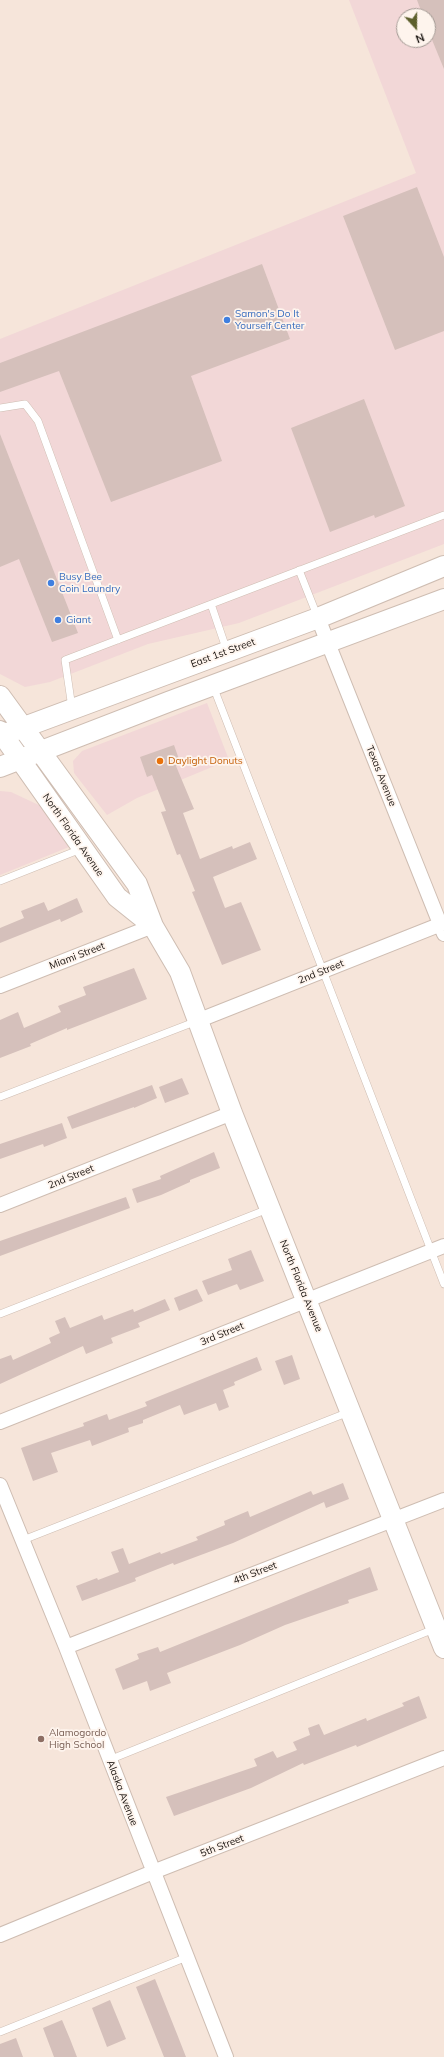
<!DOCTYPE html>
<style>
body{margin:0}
#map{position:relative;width:444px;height:2057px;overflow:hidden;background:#f6e5da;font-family:Mulish,sans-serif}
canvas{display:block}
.north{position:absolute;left:396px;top:8px;width:40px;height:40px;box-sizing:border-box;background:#fef4ed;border:1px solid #a29993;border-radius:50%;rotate:159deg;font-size:11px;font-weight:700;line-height:16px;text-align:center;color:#17110d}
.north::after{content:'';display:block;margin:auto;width:14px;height:18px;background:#5d5f2c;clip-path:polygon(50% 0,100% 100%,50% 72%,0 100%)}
</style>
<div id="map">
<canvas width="444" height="2057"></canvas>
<div class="north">N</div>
</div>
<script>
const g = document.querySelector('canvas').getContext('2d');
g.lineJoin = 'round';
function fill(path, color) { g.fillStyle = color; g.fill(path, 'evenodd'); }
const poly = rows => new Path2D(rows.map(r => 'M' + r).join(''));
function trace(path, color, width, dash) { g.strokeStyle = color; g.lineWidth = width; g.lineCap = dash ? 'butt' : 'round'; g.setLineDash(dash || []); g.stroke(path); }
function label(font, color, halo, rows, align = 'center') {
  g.font = font + ' Mulish,sans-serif'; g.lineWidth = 3.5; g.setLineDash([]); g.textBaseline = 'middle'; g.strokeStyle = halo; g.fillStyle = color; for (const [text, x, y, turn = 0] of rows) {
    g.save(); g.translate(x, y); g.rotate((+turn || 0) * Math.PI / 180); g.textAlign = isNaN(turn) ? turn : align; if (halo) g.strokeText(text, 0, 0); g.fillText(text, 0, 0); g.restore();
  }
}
const commercial = poly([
 [349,0,444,0,444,544,239,623,148,644,50,682,25,687,0,674,0,339,416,173],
 [404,16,428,16,428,40,404,40],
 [207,703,229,760,137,798,107,815,74,773,73,761,82,751],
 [0,791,11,792,43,807,69,847,0,875]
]);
const building = poly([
 [417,0,444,0,444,69,428,30,428,16,423,16],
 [417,187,444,257,444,331,395,350,343,216],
 [262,264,290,339,191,376,222,461,111,502,59,371,0,392,0,363],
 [364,399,405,506,375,518,374,515,330,532,291,428],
 [0,434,78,633,52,642,19,559,0,567],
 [174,745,181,765,176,766,194,809,183,813,200,859,232,846,233,849,250,842,257,859,213,877,225,908,241,902,261,950,222,965,192,892,195,891,180,854,177,855,161,812,166,811,152,775,147,777,140,757],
 [77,898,83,912,61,922,60,919,0,943,0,928,24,918,21,911,44,902,48,911],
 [134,968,147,999,67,1030,67,1028,30,1044,31,1046,0,1058,0,1020,18,1012,24,1028,61,1012,58,1006,86,995,83,987],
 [182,1078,189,1094,165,1103,159,1087],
 [152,1085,157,1098,134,1108,134,1107,72,1129,67,1117],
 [62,1123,67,1138,44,1147,43,1144,0,1159,0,1144],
 [214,1152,220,1168,190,1180,190,1182,161,1195,137,1203,132,1189,161,1179,160,1176],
 [126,1197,130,1208,0,1256,0,1241],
 [251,1250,264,1281,240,1290,237,1284,208,1295,202,1281,232,1270,228,1259],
 [197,1289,203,1301,179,1311,174,1298],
 [165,1299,170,1310,138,1323,140,1327,111,1338,113,1343,86,1354,83,1346,0,1384,0,1359,11,1355,13,1360,51,1343,49,1338,60,1333,55,1321,65,1317,70,1328,102,1315,104,1320,133,1309,134,1312],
 [292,1355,300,1379,284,1385,275,1361],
 [257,1357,262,1370,234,1382,235,1385,223,1390,229,1407,219,1411,216,1403,184,1415,180,1405,143,1420,143,1423,128,1428,129,1432,92,1446,90,1440,51,1453,58,1472,33,1481,21,1448,84,1426,83,1423,107,1414,109,1420,147,1406,145,1402],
 [343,1483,349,1499,326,1508,324,1502,233,1543,174,1565,173,1563,135,1578,136,1581,82,1601,76,1586,97,1578,98,1580,119,1572,111,1552,123,1548,129,1564,160,1552,161,1554,198,1540,196,1537,225,1525,224,1521,248,1511,250,1517,311,1491,313,1495],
 [370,1567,378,1590,348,1600,349,1603,285,1625,240,1645,167,1673,171,1683,150,1691,147,1681,123,1690,115,1669,139,1659,137,1654,158,1647,160,1652],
 [419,1696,427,1718,357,1747,356,1745,304,1765,303,1763,251,1788,174,1816,166,1797,257,1766,254,1759,273,1751,277,1758,297,1750,293,1742,310,1735,308,1728,319,1724,324,1735,366,1718,367,1721,404,1706,402,1703],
 [155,1979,177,2034,186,2057,164,2057,136,1987],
 [110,2000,126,2039,107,2047,92,2008],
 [62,2020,70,2039,77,2057,54,2057,43,2028],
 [16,2038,23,2057,0,2057,0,2044]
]);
const lane = poly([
 [0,408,25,404,38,421,118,640],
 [299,570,318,618],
 [211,604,227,651],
 [213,686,444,1284],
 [72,708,65,660,444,515],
 [0,881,81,849],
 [0,1097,197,1021],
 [0,1314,268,1209],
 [23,1540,349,1412],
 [109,1760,434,1629],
 [0,2032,187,1957]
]);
const street = poly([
 [318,618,444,934],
 [0,986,153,926],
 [197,1021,444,923],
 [0,1205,232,1113],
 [0,1422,444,1246],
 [0,1485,66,1647,226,2057],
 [66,1647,444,1500],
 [0,1935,153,1872,444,1758]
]);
const secondary = poly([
 [0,696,137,884,153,926,180,972,232,1113,444,1648],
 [0,731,117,897,152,925],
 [0,736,318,618,444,566],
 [0,767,168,702,444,599]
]);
const markers = [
 [227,320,4,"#3f7fe0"],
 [51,583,4,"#3f7fe0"],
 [58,620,4,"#3f7fe0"],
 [160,761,4,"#e8710a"],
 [41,1739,4,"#8d6e63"]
];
const shopNames = [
 ["Samon's Do It",235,314],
 ["Yourself Center",235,326],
 ["Busy Bee",59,577],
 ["Coin Laundry",59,589],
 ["Giant",66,620]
];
const streetNames = [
 ["East 1st Street",223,653,-20],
 ["Texas Avenue",381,776,68],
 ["North Florida Avenue",73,835,55],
 ["Miami Street",77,956,-21],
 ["2nd Street",321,972,-22],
 ["2nd Street",71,1177,-22],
 ["North Florida Avenue",301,1286,68],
 ["3rd Street",222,1334,-22],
 ["4th Street",255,1573,-21],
 ["Alaska Avenue",122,1793,69],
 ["5th Street",222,1846,-21]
];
const foodNames = [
 ["Daylight Donuts",168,761]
];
const educationNames = [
 ["Alamogordo",49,1733],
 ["High School",49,1745]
];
fill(commercial, '#f2d7d7');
fill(building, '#d5c0bb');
trace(lane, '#cebdb2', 8);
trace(street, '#cebdb2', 16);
trace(secondary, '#cebdb2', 22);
trace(lane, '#fff', 7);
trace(street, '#fff', 14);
trace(secondary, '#fff', 20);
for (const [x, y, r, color] of markers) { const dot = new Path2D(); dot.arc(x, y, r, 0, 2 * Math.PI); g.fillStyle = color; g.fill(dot); trace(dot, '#fef4ed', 1.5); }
label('10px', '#366cbe', '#fef4ed', shopNames, 'left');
label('10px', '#17110d', '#fef4ed', streetNames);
label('10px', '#c56008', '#fef4ed', foodNames, 'left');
label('10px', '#785e54', '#fef4ed', educationNames, 'left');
</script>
